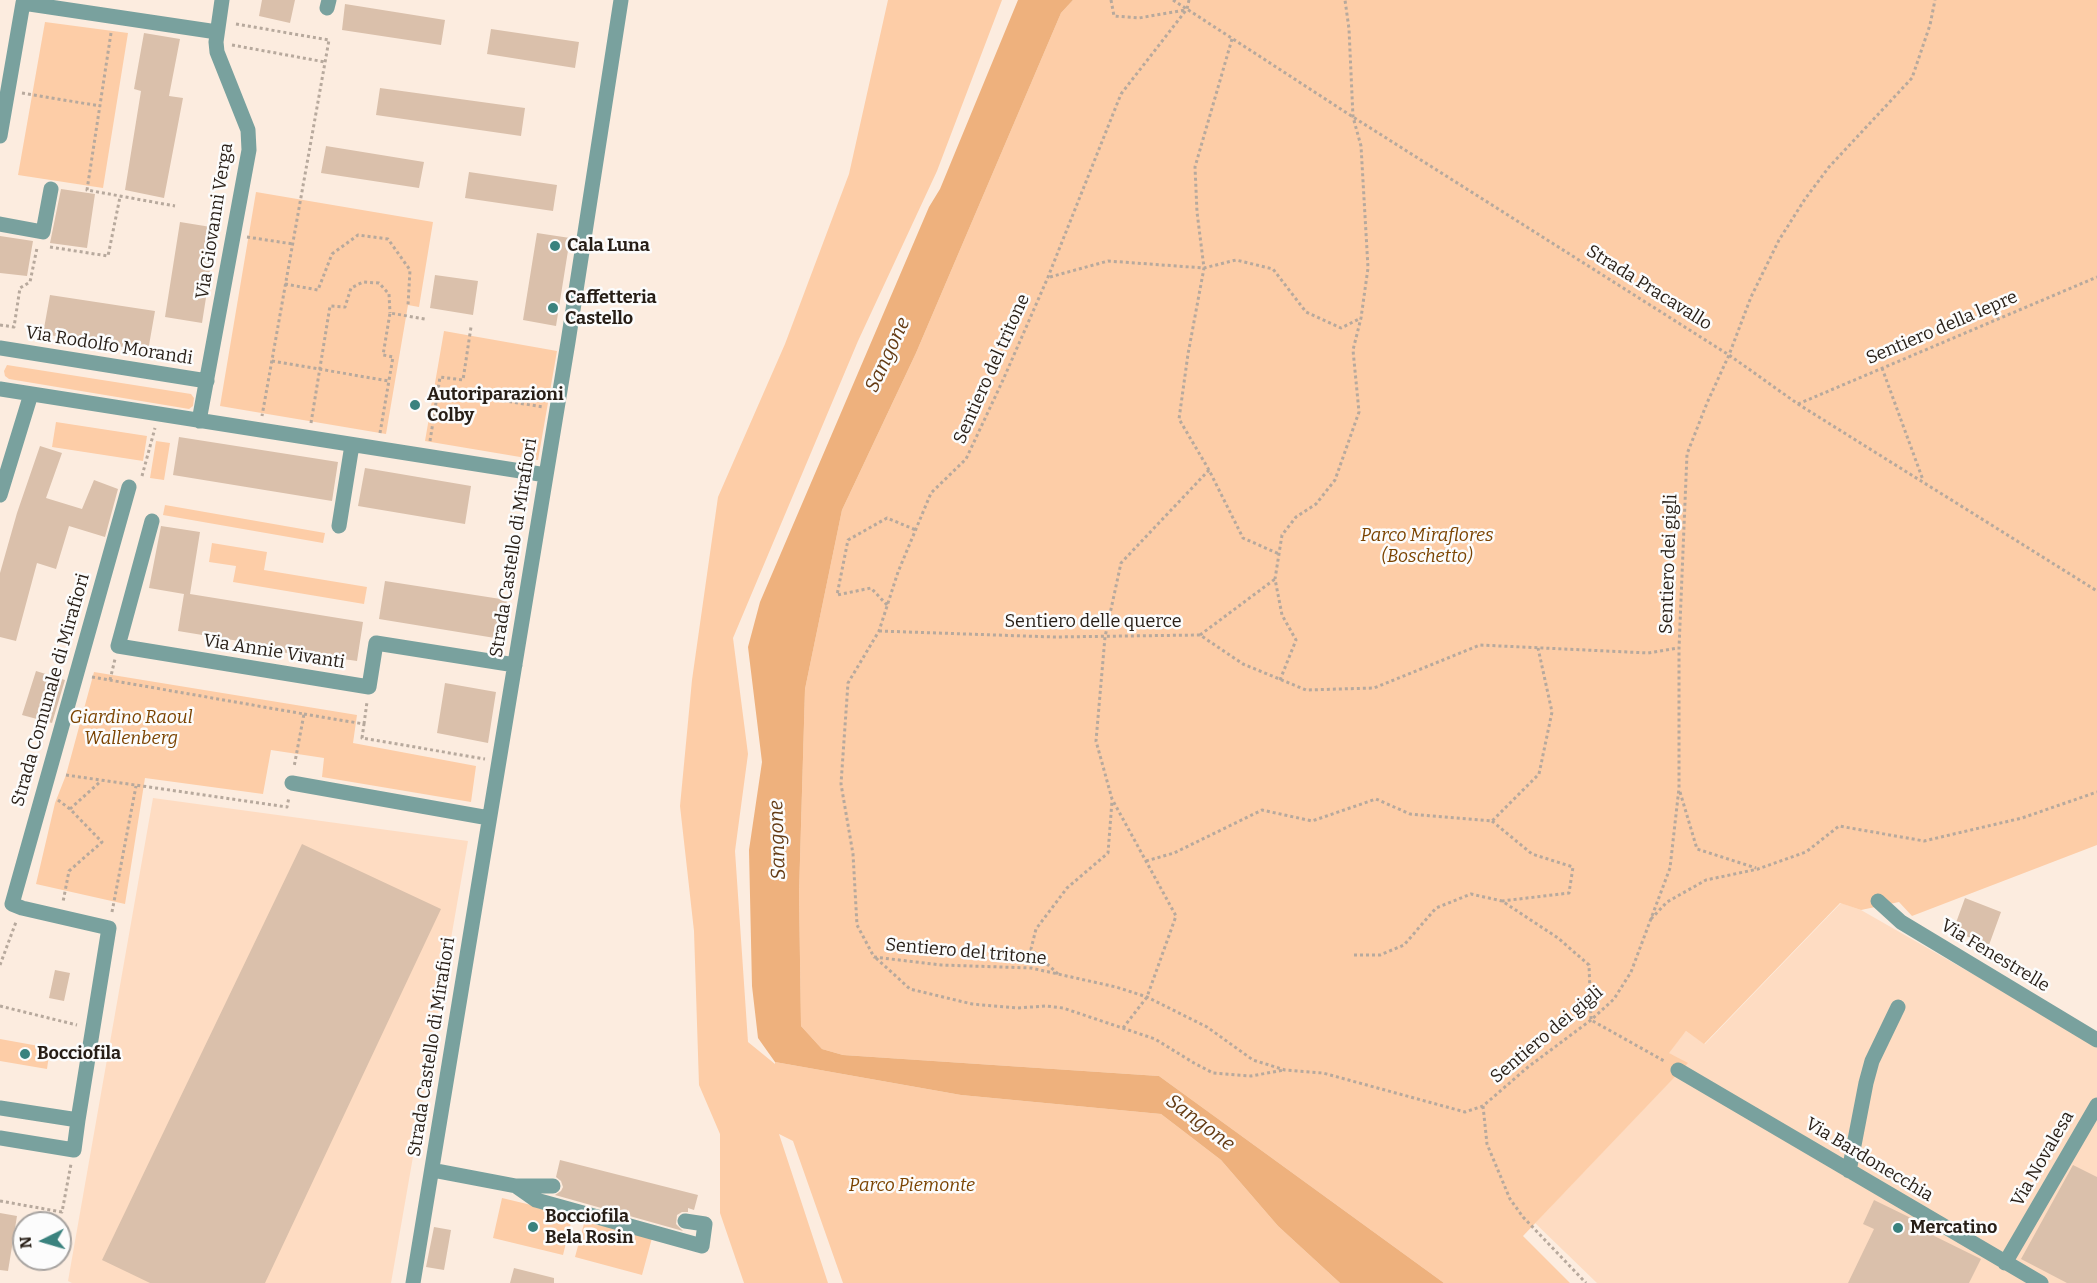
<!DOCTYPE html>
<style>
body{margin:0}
#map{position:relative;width:2097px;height:1283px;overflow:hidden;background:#fcecdf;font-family:Bitter,serif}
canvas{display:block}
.north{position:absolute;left:12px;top:1211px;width:60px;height:60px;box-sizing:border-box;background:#fcfcfc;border:2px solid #a7a3a0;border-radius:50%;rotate:265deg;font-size:16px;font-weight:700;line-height:24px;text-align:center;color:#271e16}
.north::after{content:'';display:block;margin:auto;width:21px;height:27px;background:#3a827e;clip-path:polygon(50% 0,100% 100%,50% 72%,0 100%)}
</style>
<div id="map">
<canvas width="2097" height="1283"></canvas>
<div class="north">N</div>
</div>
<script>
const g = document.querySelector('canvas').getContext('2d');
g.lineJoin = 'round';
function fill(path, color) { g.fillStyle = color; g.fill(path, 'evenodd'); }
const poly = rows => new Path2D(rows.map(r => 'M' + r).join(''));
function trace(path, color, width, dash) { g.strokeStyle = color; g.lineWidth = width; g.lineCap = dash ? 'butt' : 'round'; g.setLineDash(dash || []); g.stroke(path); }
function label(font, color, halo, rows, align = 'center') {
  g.font = font + ' Bitter,serif'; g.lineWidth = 5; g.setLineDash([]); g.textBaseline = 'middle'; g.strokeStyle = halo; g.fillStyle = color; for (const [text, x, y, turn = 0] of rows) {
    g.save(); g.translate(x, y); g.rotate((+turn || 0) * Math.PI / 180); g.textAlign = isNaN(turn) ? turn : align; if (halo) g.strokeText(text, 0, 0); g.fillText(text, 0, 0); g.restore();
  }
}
const built = poly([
 [153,798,468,841,391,1283,72,1283,68,1281],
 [1841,903,1861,910,2097,1045,2097,1283,1597,1283,1535,1223,1687,1063,1668,1053,1686,1031,1705,1044]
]);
const green = poly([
 [888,0,1002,0,937,171,858,341,733,638,748,754,735,851,748,1042,775,1064,775,1062,961,1095,1161,1114,1221,1160,1278,1226,1340,1283,843,1283,793,1141,779,1134,828,1283,744,1283,720,1213,720,1134,699,1085,694,931,680,806,692,680,718,497,785,344,849,174],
 [1073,0,2097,0,2097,845,1912,916,1899,902,1861,910,1840,903,1704,1044,1686,1031,1669,1053,1688,1063,1523,1236,1570,1283,1444,1283,1159,1076,843,1055,822,1049,801,1026,799,894,805,689,842,510,916,353,1061,13],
 [45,22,128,33,103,188,18,175],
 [256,192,433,222,419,307,408,305,386,434,220,406],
 [444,331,557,351,538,460,425,441],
 [7,365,191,394,194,398,193,406,189,409,9,379,5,376,4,371],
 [56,422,147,436,143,461,52,447],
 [156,441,170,443,164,480,150,478],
 [165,505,325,533,323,543,163,515],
 [212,543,267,552,264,570,367,587,364,604,233,582,236,566,209,562],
 [94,672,357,715,353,743,476,766,471,802,322,777,324,758,271,750,263,794,145,778,125,904,36,884,55,803,66,775],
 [0,1039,50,1048,47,1069,0,1061],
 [502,1198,573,1215,563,1255,493,1238],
 [585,1220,652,1238,642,1275,575,1257]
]);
const water = poly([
 [1018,0,1073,0,1061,13,916,353,842,510,805,689,799,894,801,1026,822,1049,843,1055,1159,1076,1444,1283,1340,1283,1278,1226,1221,1160,1161,1114,961,1095,775,1062,758,1038,752,986,749,850,762,762,748,647,760,602,929,207,940,189]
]);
const building = poly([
 [262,0,295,0,290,23,259,16],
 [345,4,445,20,441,45,342,30],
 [491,29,579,42,575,68,487,54],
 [144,33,180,39,169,96,183,98,164,198,125,190,141,91,134,89],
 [380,88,525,108,521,136,376,115],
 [326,146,424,162,419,188,321,173],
 [469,172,557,185,553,211,465,198],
 [61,189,95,194,87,248,50,243],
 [180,222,217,228,202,323,165,317],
 [537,233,570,238,556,326,523,320],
 [0,236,33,241,27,276,0,273],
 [435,275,478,281,473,315,430,308],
 [50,295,155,311,148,351,43,334],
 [179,437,338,462,332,501,173,475],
 [40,446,62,453,46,498,82,509,94,480,118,489,105,537,69,526,56,569,37,563,16,641,0,637,0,573,17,513],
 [365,468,471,486,465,524,358,506],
 [161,526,200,532,190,594,363,622,357,661,330,657,330,660,238,645,239,641,178,631,184,594,149,588],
 [385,581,507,600,501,639,379,619],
 [36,671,65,680,52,723,22,715],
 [445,683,496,692,488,743,437,733],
 [302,844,441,909,265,1283,150,1283,102,1260],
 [1965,898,2001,912,1989,945,1953,931],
 [55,970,70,973,64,1001,49,998],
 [560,1160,698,1195,694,1210,688,1208,688,1212,682,1212,677,1215,676,1224,683,1231,555,1195,561,1191,563,1187,561,1181,556,1177],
 [2073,1165,2097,1177,2097,1283,2067,1283,2021,1259],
 [1874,1200,1913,1219,1914,1226,1981,1259,1969,1283,1848,1283,1874,1229,1863,1224],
 [0,1213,17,1216,8,1271,0,1270],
 [434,1227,451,1230,444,1270,426,1267],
 [514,1268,554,1278,554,1283,510,1283]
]);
const path = poly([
 [1111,0,1114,16,1139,18,1185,10],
 [1173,0,1353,117,1729,355,1798,404,2097,591],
 [1189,0,1187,9,1121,94,1048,277,1003,380,966,459,931,493,898,572,879,631,848,683,841,784,853,854,857,925,874,957,941,965,1031,968,1116,987,1147,997,1207,1027,1253,1060,1285,1070,1323,1073,1465,1112,1483,1106,1528,1067,1591,1020,1614,999,1631,972,1670,868,1679,788,1679,648,1687,454,1707,403,1729,355,1751,297,1779,240,1805,199,1829,167,1912,78,1930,25,1935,0],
 [236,24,329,40,262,416],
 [111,33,87,190,175,206],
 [1232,39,1195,167,1197,212,1204,268,1188,354,1179,419,1209,470,1243,538,1279,554],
 [232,45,325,62],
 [22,93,100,106],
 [247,237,293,244],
 [50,247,108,256,120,197],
 [1050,277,1108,261,1204,268,1236,260,1273,269,1306,312,1341,328,1361,318],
 [285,284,318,290,332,254,358,235,388,239,410,270,408,305],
 [0,325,14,327,20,288,30,282,37,248],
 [272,361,389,381],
 [1882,368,1923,480],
 [438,390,543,407],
 [1798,404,2097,277],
 [311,423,330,306,345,307,351,288,363,282,379,283,389,294,390,313],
 [380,433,393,357,383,355,390,313,425,319],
 [430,441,440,377,463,380,471,327],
 [142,476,155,428],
 [887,605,871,588,837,595,848,540,887,518,916,530],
 [879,631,1054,637,1200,635,1243,664,1306,690,1374,688,1480,645,1648,653,1678,648],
 [1200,635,1275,579],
 [92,677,304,714,294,767],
 [110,680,115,659],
 [1280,680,1296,640,1282,615,1275,579,1282,535,1296,517,1316,504,1335,480,1359,412,1353,350,1361,318,1368,268,1361,146,1353,117,1349,29,1345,0],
 [304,714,364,724,362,738,485,759],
 [364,724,367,702],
 [66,775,287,807,289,797],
 [1680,792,1697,849,1756,868],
 [58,800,70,809,102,842,69,871,63,902],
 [70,809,101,781],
 [1492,821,1532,854,1573,867,1569,893,1502,901,1558,938,1589,965,1591,1020,1666,1062],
 [1146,861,1174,853,1262,810,1312,821,1376,799,1410,814,1492,821,1539,774,1552,712,1538,648],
 [112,912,136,786],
 [1651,919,1667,902,1706,880,1758,869,1806,852,1839,826,1924,841,2022,818,2097,792],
 [1354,955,1380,955,1404,945,1436,908,1471,894,1502,901],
 [876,958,910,989,972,1004,1017,1008,1046,1006,1063,1008,1155,1039,1194,1063,1213,1073,1251,1076,1284,1070],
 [0,965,16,922],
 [1058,974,1031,949,1036,929,1067,888,1108,853,1112,801],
 [0,1006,77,1025],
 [1123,1028,1147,997,1176,916,1112,799,1096,741,1105,637,1121,563,1209,470],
 [1483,1106,1487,1144,1510,1199,1523,1217,1586,1283],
 [0,1201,62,1212,71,1164]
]);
const minor = poly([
 [327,8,329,0],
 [0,136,23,3,217,32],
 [0,224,43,232,51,189],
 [0,348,207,381],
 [0,389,546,475],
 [199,421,249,150,248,130,217,52,216,42,222,0],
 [0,495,31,394],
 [152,521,118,646,369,687,376,643,515,665],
 [339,526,352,445],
 [292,783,489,818],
 [1878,901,1901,922,2097,1040],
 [1678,1070,2041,1283],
 [0,1108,78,1120,74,1150,0,1138],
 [78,1120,109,928,22,908,12,904,129,487],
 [432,1170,516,1186,553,1186],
 [1849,1171,1866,1083,1872,1061,1898,1007],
 [516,1186,536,1200,702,1246,705,1224,685,1221],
 [2005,1263,2097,1105],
 [413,1283,568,342,621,0]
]);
const markers = [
 [555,246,6,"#3a827e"],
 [553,308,6,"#3a827e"],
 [415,405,6,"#3a827e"],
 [25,1054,6,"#3a827e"],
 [533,1227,6,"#3a827e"],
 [1898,1228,6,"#3a827e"]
];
const streetNames = [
 ["Via Giovanni Verga",215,221,-81],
 ["Strada Pracavallo",1649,288,32],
 ["Sentiero della lepre",1942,328,-23],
 ["Via Rodolfo Morandi",109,346,9],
 ["Sentiero del tritone",992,369,-66],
 ["Strada Castello di Mirafiori",514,548,-81],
 ["Sentiero dei gigli",1669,564,-88],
 ["Sentiero delle querce",1093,622],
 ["Via Annie Vivanti",274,652,9],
 ["Strada Comunale di Mirafiori",51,690,-74],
 ["Sentiero del tritone",966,952,5],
 ["Via Fenestrelle",1995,956,31],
 ["Sentiero dei gigli",1547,1035,-40],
 ["Strada Castello di Mirafiori",432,1047,-81],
 ["Via Novalesa",2043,1159,-60],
 ["Via Bardonecchia",1869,1160,31]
];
const poiNames = [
 ["Cala Luna",567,246],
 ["Caffetteria",565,298],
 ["Castello",565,319],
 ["Autoriparazioni",427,395],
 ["Colby",427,416],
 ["Bocciofila",37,1054],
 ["Bocciofila",545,1217],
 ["Bela Rosin",545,1238],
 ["Mercatino",1910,1228]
];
const parkNames = [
 ["Parco Miraflores",1427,536],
 ["(Boschetto)",1427,557],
 ["Giardino Raoul",131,718],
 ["Wallenberg",131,739],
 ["Parco Piemonte",912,1186]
];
const waterNames = [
 ["Sangone",888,355,-65],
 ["Sangone",778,840,-92],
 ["Sangone",1200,1123,37]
];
fill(built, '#fedcc2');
fill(green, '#fdcda7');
fill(water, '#eeb17d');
fill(building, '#dac0ab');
trace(path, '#b7a99d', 3, [3, 3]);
trace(minor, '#79a19e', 15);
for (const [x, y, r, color] of markers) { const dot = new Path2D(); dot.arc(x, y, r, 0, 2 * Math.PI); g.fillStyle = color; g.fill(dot); trace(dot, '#fcfcfc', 2); }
label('18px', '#271e16', '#fcfcfc', streetNames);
label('bold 18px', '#271e16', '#fcfcfc', poiNames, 'left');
label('italic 18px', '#7b4300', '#fcfcfc', parkNames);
label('italic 20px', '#643b14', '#fcfcfc', waterNames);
</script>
